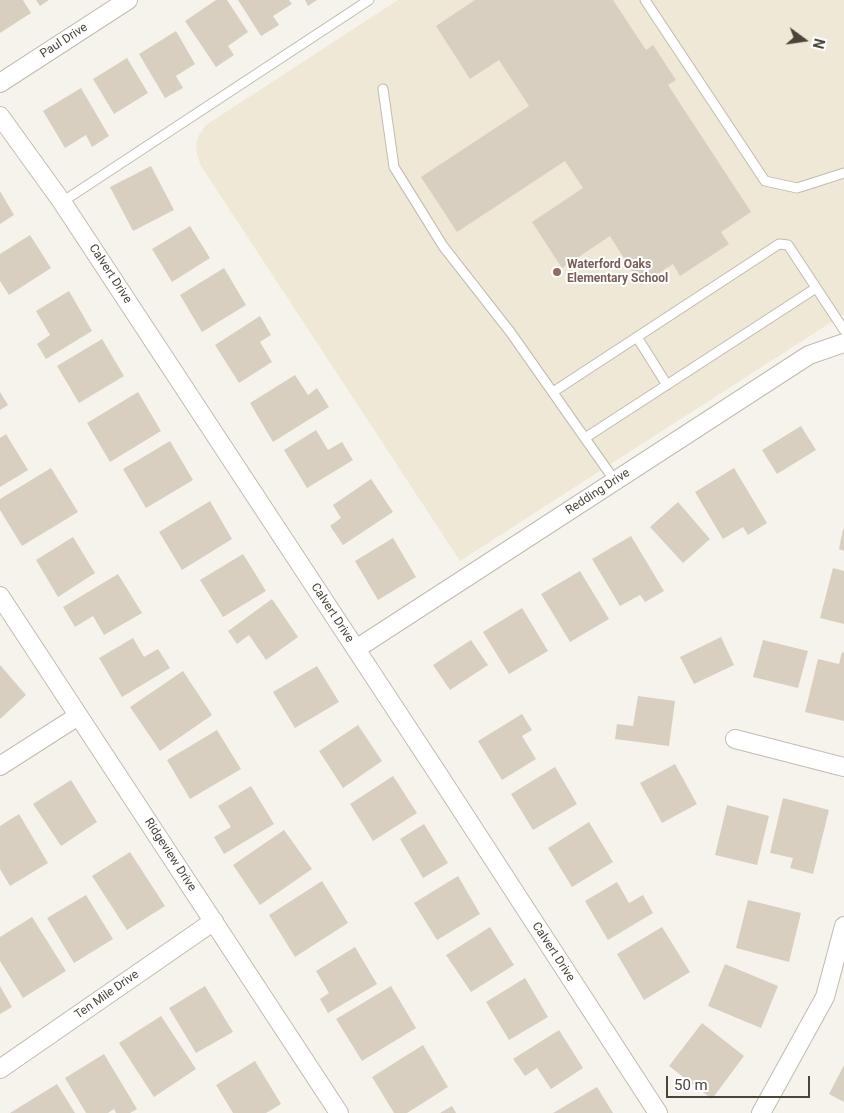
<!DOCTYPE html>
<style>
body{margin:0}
#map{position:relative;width:844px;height:1113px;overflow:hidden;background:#f6f3ec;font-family:Roboto,sans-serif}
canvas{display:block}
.north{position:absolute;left:779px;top:15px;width:50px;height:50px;-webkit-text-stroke:4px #fff;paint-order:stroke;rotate:104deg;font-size:14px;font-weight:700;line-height:20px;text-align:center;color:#4b4439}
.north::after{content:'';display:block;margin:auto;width:18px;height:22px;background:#4b4439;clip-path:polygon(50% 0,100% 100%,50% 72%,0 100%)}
.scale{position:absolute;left:666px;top:1076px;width:144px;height:22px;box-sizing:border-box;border:2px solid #4b4439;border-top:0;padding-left:6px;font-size:15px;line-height:18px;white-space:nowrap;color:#4b4439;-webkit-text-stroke:4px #fff;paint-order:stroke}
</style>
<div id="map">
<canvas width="844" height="1113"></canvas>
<div class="north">N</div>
<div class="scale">50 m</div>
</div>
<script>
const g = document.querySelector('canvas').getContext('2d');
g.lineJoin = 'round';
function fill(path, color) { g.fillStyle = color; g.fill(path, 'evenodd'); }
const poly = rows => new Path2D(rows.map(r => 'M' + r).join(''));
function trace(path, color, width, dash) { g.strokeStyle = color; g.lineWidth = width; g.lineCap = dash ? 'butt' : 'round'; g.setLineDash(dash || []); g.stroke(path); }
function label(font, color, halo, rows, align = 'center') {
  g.font = font + ' Roboto,sans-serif'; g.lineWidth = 4; g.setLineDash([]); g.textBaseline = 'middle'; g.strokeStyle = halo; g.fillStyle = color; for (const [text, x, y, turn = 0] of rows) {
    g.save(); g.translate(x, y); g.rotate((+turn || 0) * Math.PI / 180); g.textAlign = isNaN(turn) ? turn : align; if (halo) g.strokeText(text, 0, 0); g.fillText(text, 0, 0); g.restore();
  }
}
const education = poly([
 [398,0,844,0,844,314,460,561,201,166,197,154,196,144,199,135,206,125]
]);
const building = poly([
 [0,0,23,0,31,13,0,33],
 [36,0,49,0,40,6],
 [216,0,227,0,248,32,228,46,234,55,216,67,185,21],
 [238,0,289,0,292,4,273,16,279,25,261,36],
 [305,0,317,0,308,6],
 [475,0,613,0,646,50,653,45,676,80,668,85,751,212,721,232,729,244,680,276,673,264,641,285,610,236,562,268,532,222,583,188,565,161,457,232,421,177,529,106,499,60,470,79,436,26],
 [176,31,195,64,176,76,183,88,165,98,139,54],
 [127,58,148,93,114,114,93,79],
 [81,88,109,136,92,147,86,135,65,148,43,111],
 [151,166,174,210,133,231,110,187],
 [0,191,14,215,0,224],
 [190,226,210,258,172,282,152,249],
 [30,235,51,268,9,295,0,281,0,254],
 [224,268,246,305,202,332,180,295],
 [69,291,92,331,46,359,37,344,50,335,36,311],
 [260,316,271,335,260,342,272,362,239,383,215,345],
 [102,339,124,376,79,403,57,366],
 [295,375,308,395,317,388,329,407,273,442,250,403],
 [0,392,8,405,0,410],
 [138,392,161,431,110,462,87,423],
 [801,426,816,450,777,474,762,450],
 [316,430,328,450,342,442,353,460,307,488,284,450],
 [6,434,28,470,0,487,0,438],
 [170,441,193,480,146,508,123,469],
 [51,468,78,512,22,546,0,510,0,499],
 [734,468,767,523,748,535,743,527,723,539,695,492],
 [371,479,393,512,343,545,330,526,341,518,333,505],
 [210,501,232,539,182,570,159,532],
 [678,502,710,539,683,563,650,527],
 [843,529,844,530,844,551,839,549],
 [631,536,664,591,645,602,640,595,620,606,592,559],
 [73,537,95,573,58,597,36,560],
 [393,538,416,577,378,600,355,561],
 [243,554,266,591,223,617,200,580],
 [833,568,844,571,844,624,820,618],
 [580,571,609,619,570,642,541,594],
 [118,574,142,613,104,635,93,616,75,627,63,607],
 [272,599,298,637,266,660,249,635,237,644,228,631],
 [522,608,548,651,509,674,483,632],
 [721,637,734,665,694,684,680,657],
 [133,638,144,657,158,649,170,668,122,697,99,658],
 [471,640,488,665,450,690,433,665],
 [763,640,808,651,798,688,753,677],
 [842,652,844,653,844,721,805,712,818,659,839,664],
 [0,665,26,695,0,719],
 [317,666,339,702,295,728,273,692],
 [183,671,212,715,160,751,130,707],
 [638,696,675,701,669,746,615,739,617,724,633,726],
 [522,714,532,730,522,736,536,759,502,780,478,741],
 [358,725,382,761,343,788,319,751],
 [217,730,241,769,190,799,167,760],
 [675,764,697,804,662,823,640,783],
 [555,767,577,804,533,830,511,794],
 [393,776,417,813,373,841,350,804],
 [71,780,97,822,61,846,33,804],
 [251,786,274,824,224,854,214,837,231,827,218,806],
 [783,798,829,810,813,874,790,868,793,858,770,853],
 [727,805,769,816,757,865,715,855],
 [19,814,48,863,10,886,0,869,0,826],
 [589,822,613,862,572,887,548,848],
 [424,824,448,863,423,878,400,839],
 [284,830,312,869,260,905,233,865],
 [130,852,165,906,127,930,92,876],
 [458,876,480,914,437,940,414,903],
 [322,881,348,923,295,957,269,915],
 [617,882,629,903,643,895,653,913,608,940,585,901],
 [86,895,113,939,74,963,47,918],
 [748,900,801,913,789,962,736,948],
 [32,917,66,971,23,998,0,961,0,937],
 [490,927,514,965,471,992,446,955],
 [662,927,690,972,644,1000,617,954],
 [355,947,377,984,328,1013,320,999,329,993,316,971],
 [725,964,778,986,761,1028,708,1006],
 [525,978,548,1017,509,1040,486,1002],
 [0,986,12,1007,0,1014],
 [205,986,233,1032,196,1053,169,1008],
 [391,986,416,1028,362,1061,336,1019],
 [161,1016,196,1069,154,1097,119,1043],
 [702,1023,744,1056,712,1099,669,1066],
 [559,1030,583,1068,551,1089,537,1068,525,1076,513,1059],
 [423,1045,448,1087,407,1113,394,1113,372,1077],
 [104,1054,137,1109,130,1113,116,1113,114,1109,108,1113,86,1113,65,1078],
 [255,1061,281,1104,266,1113,233,1113,216,1085],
 [844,1065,844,1102,829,1094],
 [57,1084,75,1113,10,1113],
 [597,1087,613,1113,553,1113],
 [452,1106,456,1113,440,1113]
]);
const service = poly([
 [645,0,765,181,797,188,844,173],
 [383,89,394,167,443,246,511,333,615,481],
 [62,202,369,0],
 [637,337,667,385],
 [553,392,779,244,788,245,844,330],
 [585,438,816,288]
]);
const minor = poly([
 [0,83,128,0],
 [0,116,62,202,440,777,658,1113],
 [0,596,339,1113],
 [356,649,809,355,844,343],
 [735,739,844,767],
 [0,766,78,716],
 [0,1069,214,921],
 [761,1113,825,997,844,926]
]);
const markers = [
 [557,272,5,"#8d6e63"]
];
const streetNames = [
 ["Paul Drive",64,41,-33],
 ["Calvert Drive",110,274,57],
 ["Redding Drive",598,492,-33],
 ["Calvert Drive",332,613,57],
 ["Ridgeview Drive",170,855,57],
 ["Calvert Drive",553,952,57],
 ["Ten Mile Drive",107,995,-35]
];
const educationNames = [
 ["Waterford Oaks",567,265],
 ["Elementary School",567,279]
];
fill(education, '#efe8d6');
fill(building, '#d8cfc1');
trace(service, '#c2bbae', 11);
trace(minor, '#c2bbae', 20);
trace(service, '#fff', 9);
trace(minor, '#fff', 18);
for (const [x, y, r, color] of markers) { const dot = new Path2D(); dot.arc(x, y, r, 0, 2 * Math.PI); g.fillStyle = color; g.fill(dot); trace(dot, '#fff', 2); }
label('12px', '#4b4439', '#fff', streetNames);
label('bold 12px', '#785e54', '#fff', educationNames, 'left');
</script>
